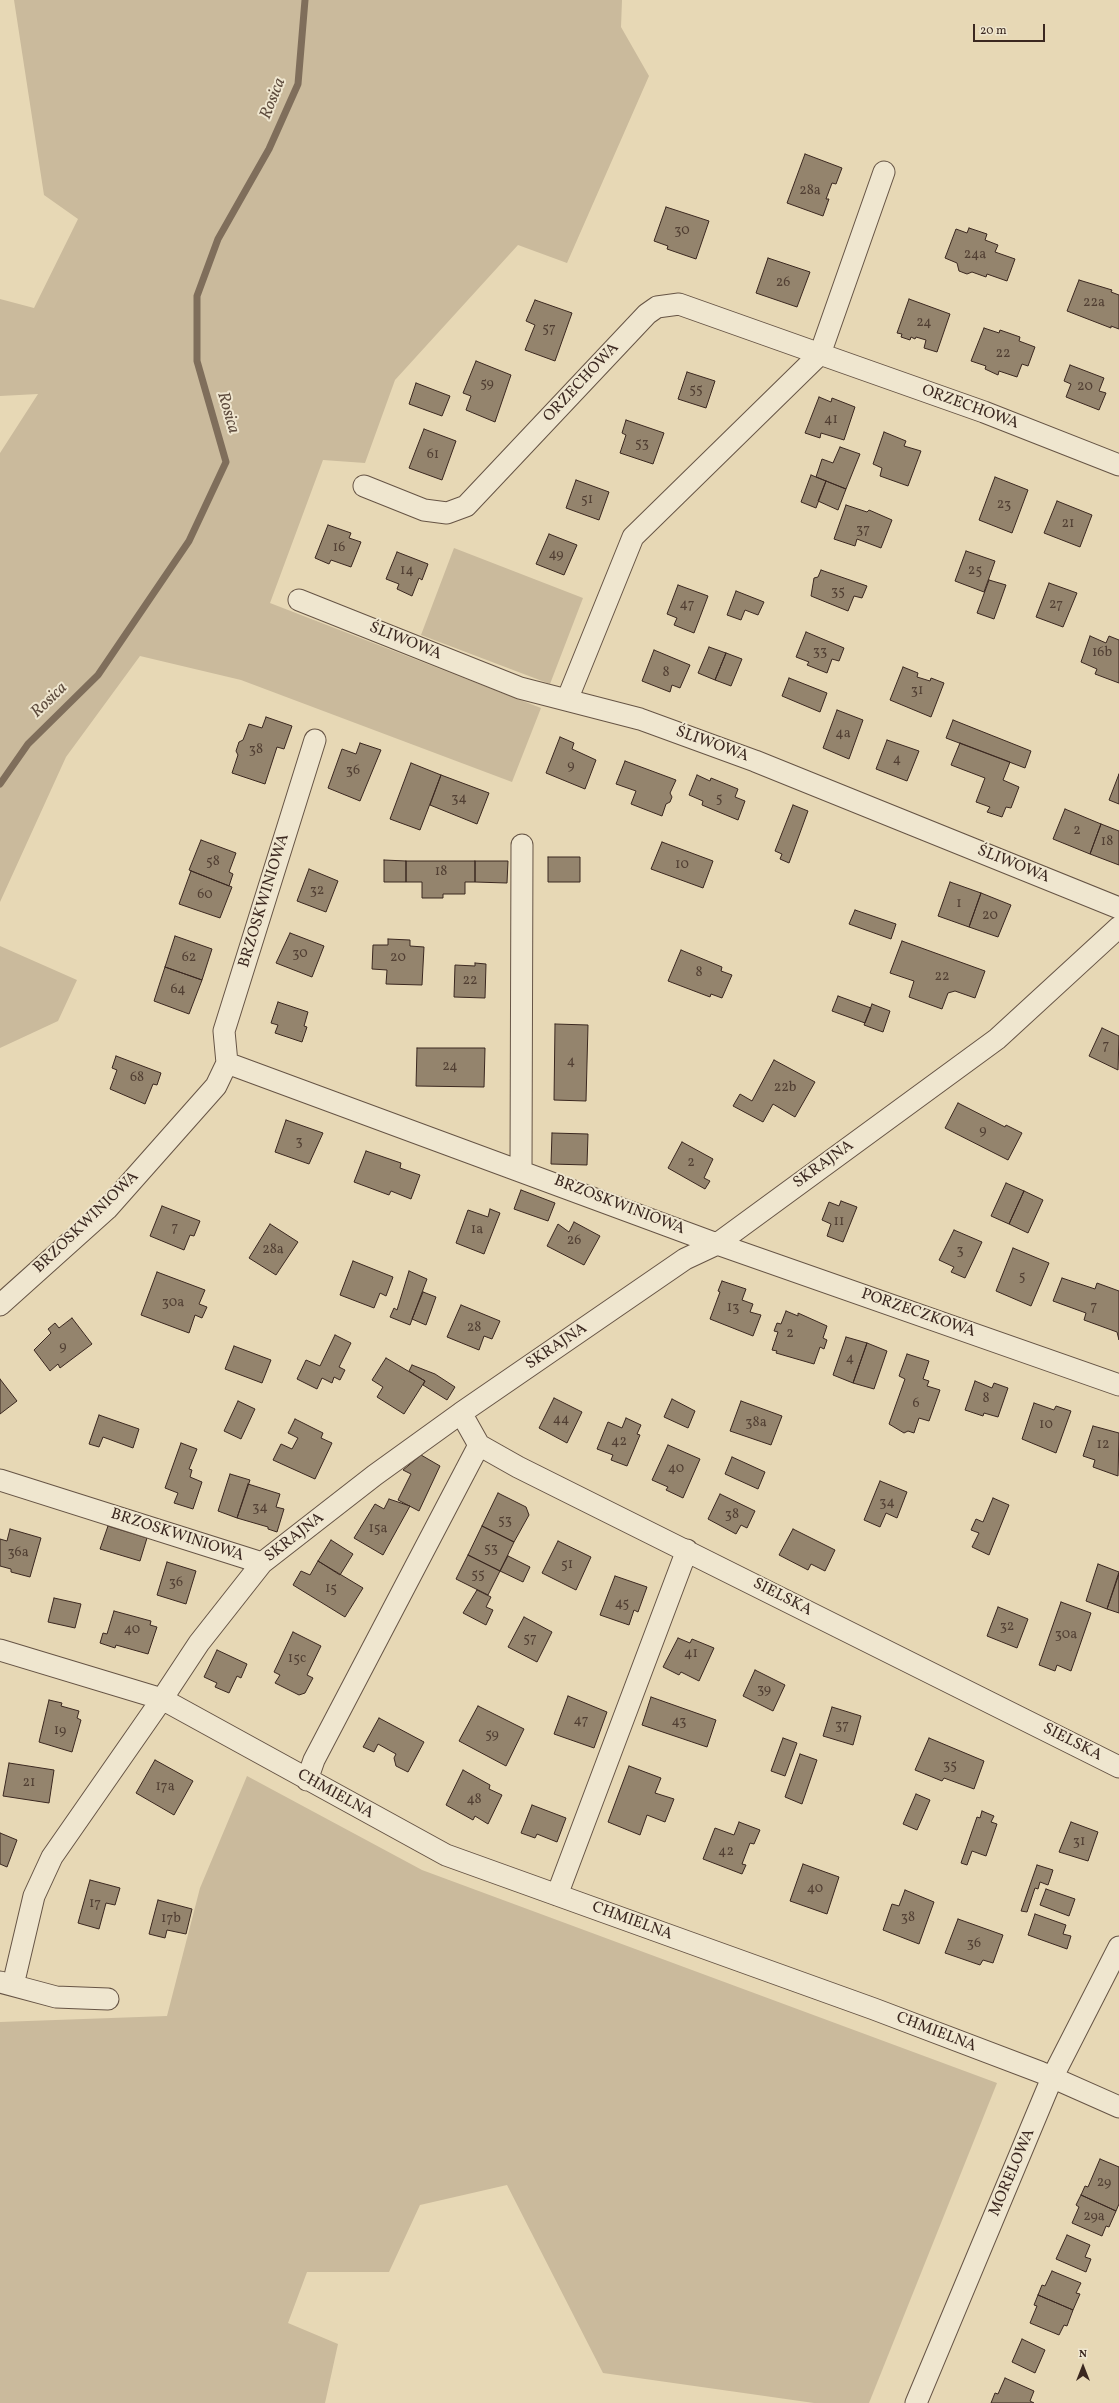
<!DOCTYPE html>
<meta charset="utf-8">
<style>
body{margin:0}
#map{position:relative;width:1119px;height:2403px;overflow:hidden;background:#e7d8b5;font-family:Vollkorn,serif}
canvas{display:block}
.north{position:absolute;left:1063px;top:2347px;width:40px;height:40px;-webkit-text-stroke:3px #efe6cf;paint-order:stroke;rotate:0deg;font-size:11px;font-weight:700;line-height:16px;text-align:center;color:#3b2820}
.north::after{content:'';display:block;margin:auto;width:14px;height:18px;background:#3b2820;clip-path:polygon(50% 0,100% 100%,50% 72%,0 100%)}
.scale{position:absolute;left:973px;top:24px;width:72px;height:18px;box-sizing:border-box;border:2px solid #3b2820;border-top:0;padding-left:5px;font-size:12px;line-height:14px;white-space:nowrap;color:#3b2820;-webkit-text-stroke:3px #efe6cf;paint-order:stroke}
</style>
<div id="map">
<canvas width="1119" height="2403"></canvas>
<div class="north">N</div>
<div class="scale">20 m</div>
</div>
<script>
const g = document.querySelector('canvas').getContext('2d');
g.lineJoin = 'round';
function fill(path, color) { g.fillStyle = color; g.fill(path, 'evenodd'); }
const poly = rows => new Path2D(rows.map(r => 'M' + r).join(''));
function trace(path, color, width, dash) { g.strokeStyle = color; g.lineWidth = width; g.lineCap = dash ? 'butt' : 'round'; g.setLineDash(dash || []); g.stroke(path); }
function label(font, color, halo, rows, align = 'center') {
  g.font = font + ' Vollkorn,serif'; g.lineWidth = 4; g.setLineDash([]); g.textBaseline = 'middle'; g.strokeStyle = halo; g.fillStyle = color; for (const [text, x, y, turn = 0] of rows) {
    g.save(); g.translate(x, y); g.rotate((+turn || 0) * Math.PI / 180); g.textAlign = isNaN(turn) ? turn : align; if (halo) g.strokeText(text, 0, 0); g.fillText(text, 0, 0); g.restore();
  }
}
const green = poly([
 [14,0,622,0,621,27,649,76,567,263,518,245,395,380,365,463,323,460,270,603,541,708,512,782,241,680,140,656,66,757,0,902,0,453,38,394,0,396,0,299,34,308,78,219,44,195],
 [454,548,583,598,550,684,421,635],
 [0,946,77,980,58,1021,0,1048],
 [247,1776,422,1870,997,2083,869,2403,814,2403,603,2373,507,2185,420,2205,389,2272,307,2272,288,2323,338,2344,325,2403,0,2403,0,2022,167,2016,200,1888]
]);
const stream = poly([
 [0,784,28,744,98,675,189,541,226,462,197,361,197,296,218,239,269,149,298,84,305,0]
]);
const building = poly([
 [805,154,842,168,836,184,832,183,826,199,829,199,823,216,787,203,805,154],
 [666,207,709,221,696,259,667,249,668,246,654,241,666,207],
 [969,228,987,234,985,240,998,245,995,252,1015,259,1007,281,987,274,986,277,972,272,967,274,959,271,957,263,945,258,956,229,967,233,969,228],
 [768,258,810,272,797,307,756,293,768,258],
 [1079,280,1112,290,1111,292,1119,295,1119,329,1111,326,1111,328,1067,311,1079,280],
 [909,299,950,314,937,352,924,348,926,340,916,337,915,339,911,337,910,340,901,337,902,334,897,333,909,299],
 [535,300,572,313,555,361,525,350,535,325,526,321,535,300],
 [984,328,999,333,1000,330,1020,337,1019,341,1035,347,1028,366,1022,364,1017,377,999,371,998,375,985,369,986,366,971,361,984,328],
 [476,361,511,375,495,422,466,410,471,396,463,393,476,361],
 [1070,365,1104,378,1099,391,1106,393,1099,410,1066,397,1071,384,1064,381,1070,365],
 [687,372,715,381,706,408,678,399,687,372],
 [416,383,450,396,442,416,409,404,416,383],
 [819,397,831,402,832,398,855,407,844,440,821,433,820,438,805,433,819,397],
 [626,420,664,433,653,464,620,453,626,435,622,433,626,420],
 [424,429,456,441,442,480,409,468,424,429],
 [884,432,906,441,904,446,921,451,908,486,880,476,882,468,873,464,884,432],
 [840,447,860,454,846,489,816,477,822,459,833,463,840,447],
 [811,475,826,481,816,508,801,502,811,475],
 [995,477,1028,490,1012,533,979,520,995,477],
 [576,480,609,492,599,520,566,508,576,480],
 [826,481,846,489,838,510,818,501,826,481],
 [1057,501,1092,515,1080,547,1044,533,1057,501],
 [846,505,867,512,869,510,892,520,881,548,857,539,855,546,834,539,846,505],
 [328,525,351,533,349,538,361,542,351,567,331,560,329,564,315,558,328,525],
 [549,534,577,545,564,575,536,564,549,534],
 [966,551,995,561,984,592,955,581,966,551],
 [397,552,428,564,422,580,419,578,412,596,397,589,399,584,386,579,397,552],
 [821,570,867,586,862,598,854,596,848,611,811,596,814,578,818,577,821,570],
 [989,580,1006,585,994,619,977,613,989,580],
 [1049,583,1077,593,1063,627,1036,617,1049,583],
 [678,585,708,596,694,633,674,625,677,618,667,614,678,585],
 [736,591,764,602,758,615,745,610,741,620,727,615,736,591],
 [806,632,844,648,839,661,832,659,827,673,807,665,809,662,796,657,806,632],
 [1090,636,1106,643,1109,636,1119,640,1119,683,1095,674,1097,669,1081,662,1090,636],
 [709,647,726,653,715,680,698,673,709,647],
 [654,650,690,665,680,688,672,685,670,692,642,681,654,650],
 [726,653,742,659,731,686,715,680,726,653],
 [903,667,918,673,917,677,930,681,931,678,944,683,931,717,890,700,903,667],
 [789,678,827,693,820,712,782,696,789,678],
 [837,710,863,720,849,759,823,748,837,710],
 [266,717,292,726,284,749,277,747,265,784,232,773,238,755,236,751,239,742,243,740,249,724,262,728,266,717],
 [953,720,1031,751,1025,768,946,738,953,720],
 [560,737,574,743,572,749,596,760,585,789,546,773,560,737],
 [887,740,919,751,907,781,876,769,887,740],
 [360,743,381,750,360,801,328,788,342,749,356,754,360,743],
 [960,743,1010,762,1003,780,1019,787,1011,808,1006,807,1002,817,987,812,990,807,976,802,985,778,951,765,960,743],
 [625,761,676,780,670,793,672,797,670,802,666,804,662,816,631,804,636,791,616,784,625,761],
 [411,763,441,775,420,830,390,819,411,763],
 [1119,774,1119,804,1109,800,1119,774],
 [441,775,489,793,477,824,430,805,441,775],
 [697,775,710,781,711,778,738,789,735,797,745,801,738,820,702,805,703,801,689,795,697,775],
 [793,805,808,811,789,863,780,859,782,854,775,851,793,805],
 [1065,809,1101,824,1090,854,1053,839,1065,809],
 [1101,824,1119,831,1119,865,1090,854,1101,824],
 [201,840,236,853,229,872,233,874,229,886,189,870,201,840],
 [662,842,713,861,703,888,651,869,662,842],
 [548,857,580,857,580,882,548,882,548,857],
 [384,860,406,861,406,882,384,882,384,860],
 [406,861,475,861,475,882,465,882,465,894,443,894,443,898,422,898,422,882,406,882,406,861],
 [475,861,508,861,507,883,475,882,475,861],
 [309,869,338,881,326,912,297,901,309,869],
 [191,871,232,887,220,918,179,904,191,871],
 [950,882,981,893,969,927,938,916,950,882],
 [981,893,1011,905,998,937,969,927,981,893],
 [855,910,896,924,891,939,849,924,855,910],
 [290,933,324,946,312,977,276,963,290,933],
 [175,936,212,949,202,980,165,967,175,936],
 [388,939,410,940,410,946,424,947,422,985,386,984,387,970,372,969,373,945,388,945,388,939],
 [902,941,985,971,975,998,955,991,948,993,942,1009,909,997,914,981,890,973,902,941],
 [681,950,722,967,721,971,732,975,722,998,711,994,710,997,668,981,681,950],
 [475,963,486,964,485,998,454,997,455,965,475,966,475,963],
 [165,967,202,980,189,1014,154,1001,165,967],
 [838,996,871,1008,865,1023,832,1011,838,996],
 [278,1002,308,1012,304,1026,307,1027,302,1042,275,1033,278,1025,271,1023,278,1002],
 [872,1004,890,1011,883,1032,864,1025,872,1004],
 [555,1024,588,1025,586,1101,554,1100,555,1024],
 [1102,1028,1119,1036,1118,1070,1089,1056,1102,1028],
 [417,1048,485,1048,484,1087,416,1086,417,1048],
 [116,1056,161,1073,157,1085,153,1084,145,1104,110,1089,117,1070,112,1068,116,1056],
 [774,1060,815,1082,795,1117,773,1104,763,1122,733,1106,740,1094,752,1101,774,1060],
 [958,1103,1005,1127,1006,1125,1022,1133,1008,1160,945,1128,958,1103],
 [286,1120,323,1133,309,1164,275,1152,286,1120],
 [552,1133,588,1134,587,1165,551,1164,552,1133],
 [682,1142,713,1159,704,1178,710,1181,705,1189,668,1168,682,1142],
 [366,1151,401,1163,400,1168,420,1175,411,1199,391,1191,389,1195,354,1182,366,1151],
 [1006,1183,1024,1191,1009,1224,991,1216,1006,1183],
 [521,1190,555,1203,548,1221,514,1209,521,1190],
 [1024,1191,1043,1200,1028,1233,1009,1224,1024,1191],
 [841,1201,857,1207,843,1242,827,1236,831,1224,822,1220,829,1202,839,1206,841,1201],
 [162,1206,200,1221,194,1236,190,1235,184,1250,150,1236,162,1206],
 [490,1209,500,1213,484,1254,456,1243,468,1210,488,1217,490,1209],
 [574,1222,600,1236,584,1265,547,1246,558,1224,569,1232,574,1222],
 [270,1224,298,1242,276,1275,249,1258,270,1224],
 [954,1230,982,1242,965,1278,951,1272,954,1267,939,1260,954,1230],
 [1013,1248,1049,1263,1031,1306,996,1291,1013,1248],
 [353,1261,393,1277,386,1296,380,1293,374,1308,340,1295,353,1261],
 [409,1271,427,1279,410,1325,390,1317,394,1308,397,1310,409,1271],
 [157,1272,205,1290,199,1304,207,1307,202,1318,195,1315,189,1333,141,1315,157,1272],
 [1062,1278,1095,1289,1097,1283,1119,1291,1119,1340,1117,1332,1084,1320,1086,1313,1053,1301,1062,1278],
 [722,1281,746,1289,742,1300,753,1304,750,1312,761,1315,753,1336,710,1319,720,1292,718,1291,722,1281],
 [423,1292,436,1297,426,1325,412,1319,423,1292],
 [461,1305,500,1321,492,1339,484,1336,479,1350,447,1337,461,1305],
 [786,1311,798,1316,798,1313,827,1326,823,1338,827,1340,824,1349,820,1347,814,1364,776,1353,777,1351,772,1350,778,1332,774,1331,777,1323,781,1324,786,1311],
 [72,1318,92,1344,60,1368,58,1364,50,1371,34,1350,51,1333,48,1329,55,1323,59,1328,72,1318],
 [335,1335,351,1343,339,1367,345,1370,340,1380,334,1377,332,1383,322,1378,317,1389,297,1379,306,1360,320,1366,335,1335],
 [846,1337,867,1343,853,1383,833,1375,846,1337],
 [867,1343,887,1351,874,1389,853,1383,867,1343],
 [234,1346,271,1360,262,1383,225,1369,234,1346],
 [907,1354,929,1361,923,1379,929,1381,927,1386,940,1390,929,1421,919,1418,914,1433,908,1431,904,1433,889,1424,905,1379,899,1376,907,1354],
 [386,1358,425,1381,404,1414,377,1397,383,1387,372,1380,386,1358],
 [412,1365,435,1374,455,1387,447,1400,423,1385,425,1381,409,1371,412,1365],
 [0,1379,17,1401,0,1414,0,1379],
 [975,1381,992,1388,994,1383,1008,1388,998,1417,984,1413,983,1416,965,1410,975,1381],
 [554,1398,582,1412,567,1443,539,1428,554,1398],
 [672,1399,695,1411,688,1428,664,1417,672,1399],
 [238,1401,255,1409,241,1439,224,1431,238,1401],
 [741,1401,782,1416,771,1445,730,1431,741,1401],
 [1034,1403,1054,1410,1056,1406,1071,1411,1056,1453,1022,1439,1034,1403],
 [99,1415,139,1429,133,1448,103,1437,99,1447,89,1444,99,1415],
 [626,1418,641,1425,637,1434,640,1435,627,1466,611,1460,613,1455,597,1449,608,1422,622,1428,626,1418],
 [295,1419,323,1433,321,1438,332,1443,315,1479,273,1460,281,1444,292,1449,298,1438,288,1433,295,1419],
 [1093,1426,1119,1433,1118,1476,1093,1467,1095,1460,1083,1456,1093,1426],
 [181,1443,197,1449,189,1469,192,1470,190,1477,202,1482,193,1509,174,1503,178,1493,165,1488,181,1443],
 [668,1445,700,1459,683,1498,666,1490,668,1487,652,1480,668,1445],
 [421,1455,440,1466,419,1511,398,1500,411,1474,403,1470,421,1455],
 [732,1457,765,1472,758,1489,725,1474,732,1457],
 [230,1474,250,1480,237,1518,218,1511,230,1474],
 [880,1481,907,1492,897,1518,886,1513,880,1527,864,1520,880,1481],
 [248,1484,280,1494,276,1507,284,1509,277,1532,268,1529,268,1527,237,1518,248,1484],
 [498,1493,526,1507,529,1515,514,1542,482,1526,498,1493],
 [720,1494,755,1511,747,1528,741,1525,736,1534,708,1519,720,1494],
 [993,1498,1009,1505,989,1555,972,1547,979,1533,971,1530,976,1519,983,1522,993,1498],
 [389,1499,410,1506,383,1555,354,1538,375,1504,384,1509,389,1499],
 [108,1526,147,1538,140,1561,100,1549,108,1526],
 [482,1526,514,1542,500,1571,468,1555,482,1526],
 [10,1529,41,1538,30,1577,11,1572,11,1569,0,1566,0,1539,7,1541,10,1529],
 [793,1529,835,1550,825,1571,811,1564,808,1570,779,1555,793,1529],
 [331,1540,353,1554,340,1575,318,1561,331,1540],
 [558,1541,591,1557,576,1590,542,1573,558,1541],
 [468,1555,500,1571,488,1595,456,1579,468,1555],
 [508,1556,530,1567,523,1582,500,1571,508,1556],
 [318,1561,363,1588,345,1617,293,1585,301,1571,310,1575,318,1561],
 [167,1562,196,1571,186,1604,157,1595,167,1562],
 [1098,1564,1119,1572,1107,1609,1086,1601,1098,1564],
 [1119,1574,1119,1613,1107,1609,1119,1574],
 [615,1576,647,1587,638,1612,634,1610,629,1625,600,1615,615,1576],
 [477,1590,491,1597,486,1607,493,1610,486,1625,463,1613,477,1590],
 [54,1598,81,1604,75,1628,48,1622,54,1598],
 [1061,1602,1091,1613,1071,1671,1057,1665,1055,1671,1039,1665,1061,1602],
 [998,1607,1028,1619,1017,1648,987,1636,998,1607],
 [114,1611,151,1621,150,1625,157,1627,148,1654,116,1645,115,1648,100,1643,103,1633,107,1634,114,1611],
 [524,1617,552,1632,537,1662,508,1647,524,1617],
 [293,1632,321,1646,307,1675,313,1678,305,1693,299,1695,275,1683,280,1675,274,1672,293,1632],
 [678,1638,690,1643,692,1639,714,1648,699,1681,681,1672,679,1675,663,1667,678,1638],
 [217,1650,247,1664,241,1678,237,1676,229,1693,215,1687,217,1683,204,1677,217,1650],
 [755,1670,785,1685,773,1711,743,1696,755,1670],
 [568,1696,607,1712,594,1748,554,1734,568,1696],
 [651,1697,716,1720,707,1747,642,1725,651,1697],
 [49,1700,62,1703,61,1706,79,1711,77,1718,81,1720,72,1752,39,1742,49,1700],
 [478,1706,524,1729,506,1766,459,1741,478,1706],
 [832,1707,861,1716,853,1745,823,1736,832,1707],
 [379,1718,424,1742,408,1772,396,1766,394,1758,396,1754,378,1744,374,1752,363,1747,379,1718],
 [783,1738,797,1743,785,1776,771,1771,783,1738],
 [929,1738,984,1761,974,1789,944,1778,942,1781,915,1770,929,1738],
 [800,1754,817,1760,802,1804,785,1797,800,1754],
 [155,1760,193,1781,174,1815,136,1793,155,1760],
 [9,1763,54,1770,49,1803,3,1796,9,1763],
 [629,1766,661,1778,655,1793,674,1799,665,1822,647,1815,640,1835,608,1822,629,1766],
 [463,1770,490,1785,489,1789,502,1795,488,1824,475,1816,473,1820,446,1805,463,1770],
 [916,1794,930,1800,917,1830,903,1824,916,1794],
 [532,1805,566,1818,557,1842,537,1834,535,1838,521,1833,532,1805],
 [982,1811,994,1816,991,1822,997,1824,986,1856,972,1851,967,1865,961,1863,977,1817,980,1818,982,1811],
 [739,1822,760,1830,754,1844,750,1843,742,1864,746,1865,742,1874,703,1859,715,1828,734,1835,739,1822],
 [1071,1822,1098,1832,1088,1861,1059,1852,1071,1822],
 [0,1833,17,1840,7,1867,0,1864,0,1833],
 [803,1864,839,1877,827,1914,790,1901,803,1864],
 [1037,1865,1053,1870,1048,1885,1040,1882,1038,1889,1035,1888,1027,1912,1021,1911,1037,1865],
 [90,1880,120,1888,115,1905,106,1903,99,1929,78,1923,90,1880],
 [1046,1889,1075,1899,1069,1916,1040,1905,1046,1889],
 [905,1890,934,1902,919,1944,883,1930,892,1904,899,1906,905,1890],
 [158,1900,192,1909,186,1934,167,1930,165,1938,149,1934,158,1900],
 [1035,1914,1066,1925,1063,1934,1071,1936,1067,1949,1028,1935,1035,1914],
 [958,1919,1003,1935,993,1963,983,1960,980,1965,945,1953,958,1919],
 [1100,2159,1119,2167,1119,2204,1116,2211,1081,2195,1085,2186,1088,2187,1100,2159],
 [1081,2195,1116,2211,1109,2227,1106,2226,1102,2236,1072,2223,1079,2207,1076,2205,1081,2195],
 [1067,2235,1090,2245,1085,2257,1091,2259,1086,2272,1056,2259,1067,2235],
 [1052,2271,1081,2283,1076,2293,1080,2294,1073,2310,1038,2295,1042,2285,1045,2286,1052,2271],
 [1038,2295,1073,2310,1067,2326,1064,2325,1059,2335,1030,2323,1037,2306,1034,2305,1038,2295],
 [1022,2339,1045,2350,1035,2373,1012,2362,1022,2339],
 [1005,2378,1034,2391,1030,2401,1034,2403,991,2403,995,2393,998,2394,1005,2378]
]);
const minor = poly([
 [364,486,424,510,447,513,466,506,647,314,657,307,679,304,820,354,884,172],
 [299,600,520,688,640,719,755,761,1119,908],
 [567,700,633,537,820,354,984,412,1119,465],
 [227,1063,224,1031,315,740],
 [521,1170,522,845],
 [0,1305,107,1209,216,1086,227,1063,717,1244,1119,1385],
 [461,1413,479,1445,518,1467,1119,1767],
 [0,1480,262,1563],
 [0,1650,162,1699,199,1643,262,1563,375,1475,461,1413,685,1259,717,1244,997,1039,1119,927],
 [307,1780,314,1760,479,1445],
 [557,1895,687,1550],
 [0,1982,56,1997,108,1999],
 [13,1985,34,1896,52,1857,162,1699,446,1855,874,2009,1040,2072,1119,2107],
 [916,2403,1052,2078,1119,1947]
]);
const numberNames = [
 ["28a",810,191],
 ["30",682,231],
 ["24a",975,255],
 ["26",783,283],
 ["22a",1094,303],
 ["24",924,323],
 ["57",549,329],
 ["22",1003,354],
 ["59",487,384],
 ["20",1085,387],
 ["55",696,390],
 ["41",831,420],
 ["53",642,444],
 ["61",433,455],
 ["51",587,500],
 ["23",1004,505],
 ["21",1068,524],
 ["37",863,530],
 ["16",339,548],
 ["49",556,555],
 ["14",407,571],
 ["25",975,571],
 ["35",838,592],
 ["47",687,605],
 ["27",1056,605],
 ["33",820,652],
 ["16b",1102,653],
 ["8",666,673],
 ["31",917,691],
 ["4a",843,734],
 ["38",256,750],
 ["4",897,760],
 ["9",571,766],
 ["36",353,771],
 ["34",459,799],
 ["5",719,799],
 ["2",1077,831],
 ["18",1107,842],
 ["58",213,862],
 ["10",682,865],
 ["18",441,872],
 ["32",317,891],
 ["60",205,895],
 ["1",959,904],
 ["20",990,916],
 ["30",300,954],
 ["62",189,958],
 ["20",398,958],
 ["8",699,973],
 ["22",942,977],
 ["22",470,981],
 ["64",178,990],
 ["7",1106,1046],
 ["4",571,1062],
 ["24",450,1067],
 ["68",137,1078],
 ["22b",785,1088],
 ["9",983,1131],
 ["3",299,1142],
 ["2",691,1163],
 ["11",839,1222],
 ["7",175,1228],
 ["1a",477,1230],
 ["26",574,1241],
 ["28a",273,1250],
 ["3",960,1251],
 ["5",1022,1277],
 ["30a",173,1303],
 ["7",1094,1307],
 ["13",733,1308],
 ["28",474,1328],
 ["2",790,1334],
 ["9",63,1347],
 ["4",850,1359],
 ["8",986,1399],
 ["6",916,1404],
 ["44",561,1420],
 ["38a",756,1423],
 ["10",1046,1425],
 ["42",619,1442],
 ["12",1103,1445],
 ["40",676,1469],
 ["34",887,1503],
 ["34",260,1508],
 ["38",732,1515],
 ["53",505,1521],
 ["15a",378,1529],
 ["53",491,1549],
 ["36a",18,1553],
 ["51",567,1565],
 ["55",478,1575],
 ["36",176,1583],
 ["15",331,1589],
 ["45",622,1604],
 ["32",1007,1627],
 ["40",132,1630],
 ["30a",1066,1635],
 ["57",530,1639],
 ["41",691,1654],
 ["15c",297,1659],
 ["39",764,1690],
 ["47",581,1721],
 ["43",679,1722],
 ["37",842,1726],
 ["19",60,1731],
 ["59",492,1735],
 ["35",950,1766],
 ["21",29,1783],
 ["17a",165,1787],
 ["48",474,1800],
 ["31",1079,1842],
 ["42",726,1852],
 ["40",815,1889],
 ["17",95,1904],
 ["38",908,1918],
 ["17b",171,1919],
 ["36",974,1944],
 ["29",1104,2183],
 ["29a",1094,2217]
];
const streetNames = [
 ["ORZECHOWA",582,383,-47],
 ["ORZECHOWA",970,408,20],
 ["ŚLIWOWA",405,642,22],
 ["ŚLIWOWA",712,745,20],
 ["ŚLIWOWA",1013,865,22],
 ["BRZOSKWINIOWA",265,901,-73],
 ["SKRAJNA",824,1165,-36],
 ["BRZOSKWINIOWA",619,1206,21],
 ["BRZOSKWINIOWA",87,1223,-44],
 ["PORZECZKOWA",918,1314,19],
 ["SKRAJNA",557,1347,-34],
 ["BRZOSKWINIOWA",177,1536,18],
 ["SKRAJNA",295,1538,-38],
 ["SIELSKA",782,1598,27],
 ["SIELSKA",1072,1743,27],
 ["CHMIELNA",335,1795,29],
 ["CHMIELNA",632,1922,20],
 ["CHMIELNA",936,2033,21],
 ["MORELOWA",1013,2173,-67]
];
const waterNames = [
 ["Rosica",274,99,-68],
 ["Rosica",227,413,74],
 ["Rosica",50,701,-44]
];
fill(green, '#caba9c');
trace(stream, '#7f6e5b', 7);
fill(building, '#94846d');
trace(building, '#3b2820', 1);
trace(minor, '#665445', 23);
trace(minor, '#efe6cf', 21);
label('14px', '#513f33', null, numberNames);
label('16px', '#3b2820', '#efe6cf', streetNames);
label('italic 17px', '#5d4b3d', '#efe6cf', waterNames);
</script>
